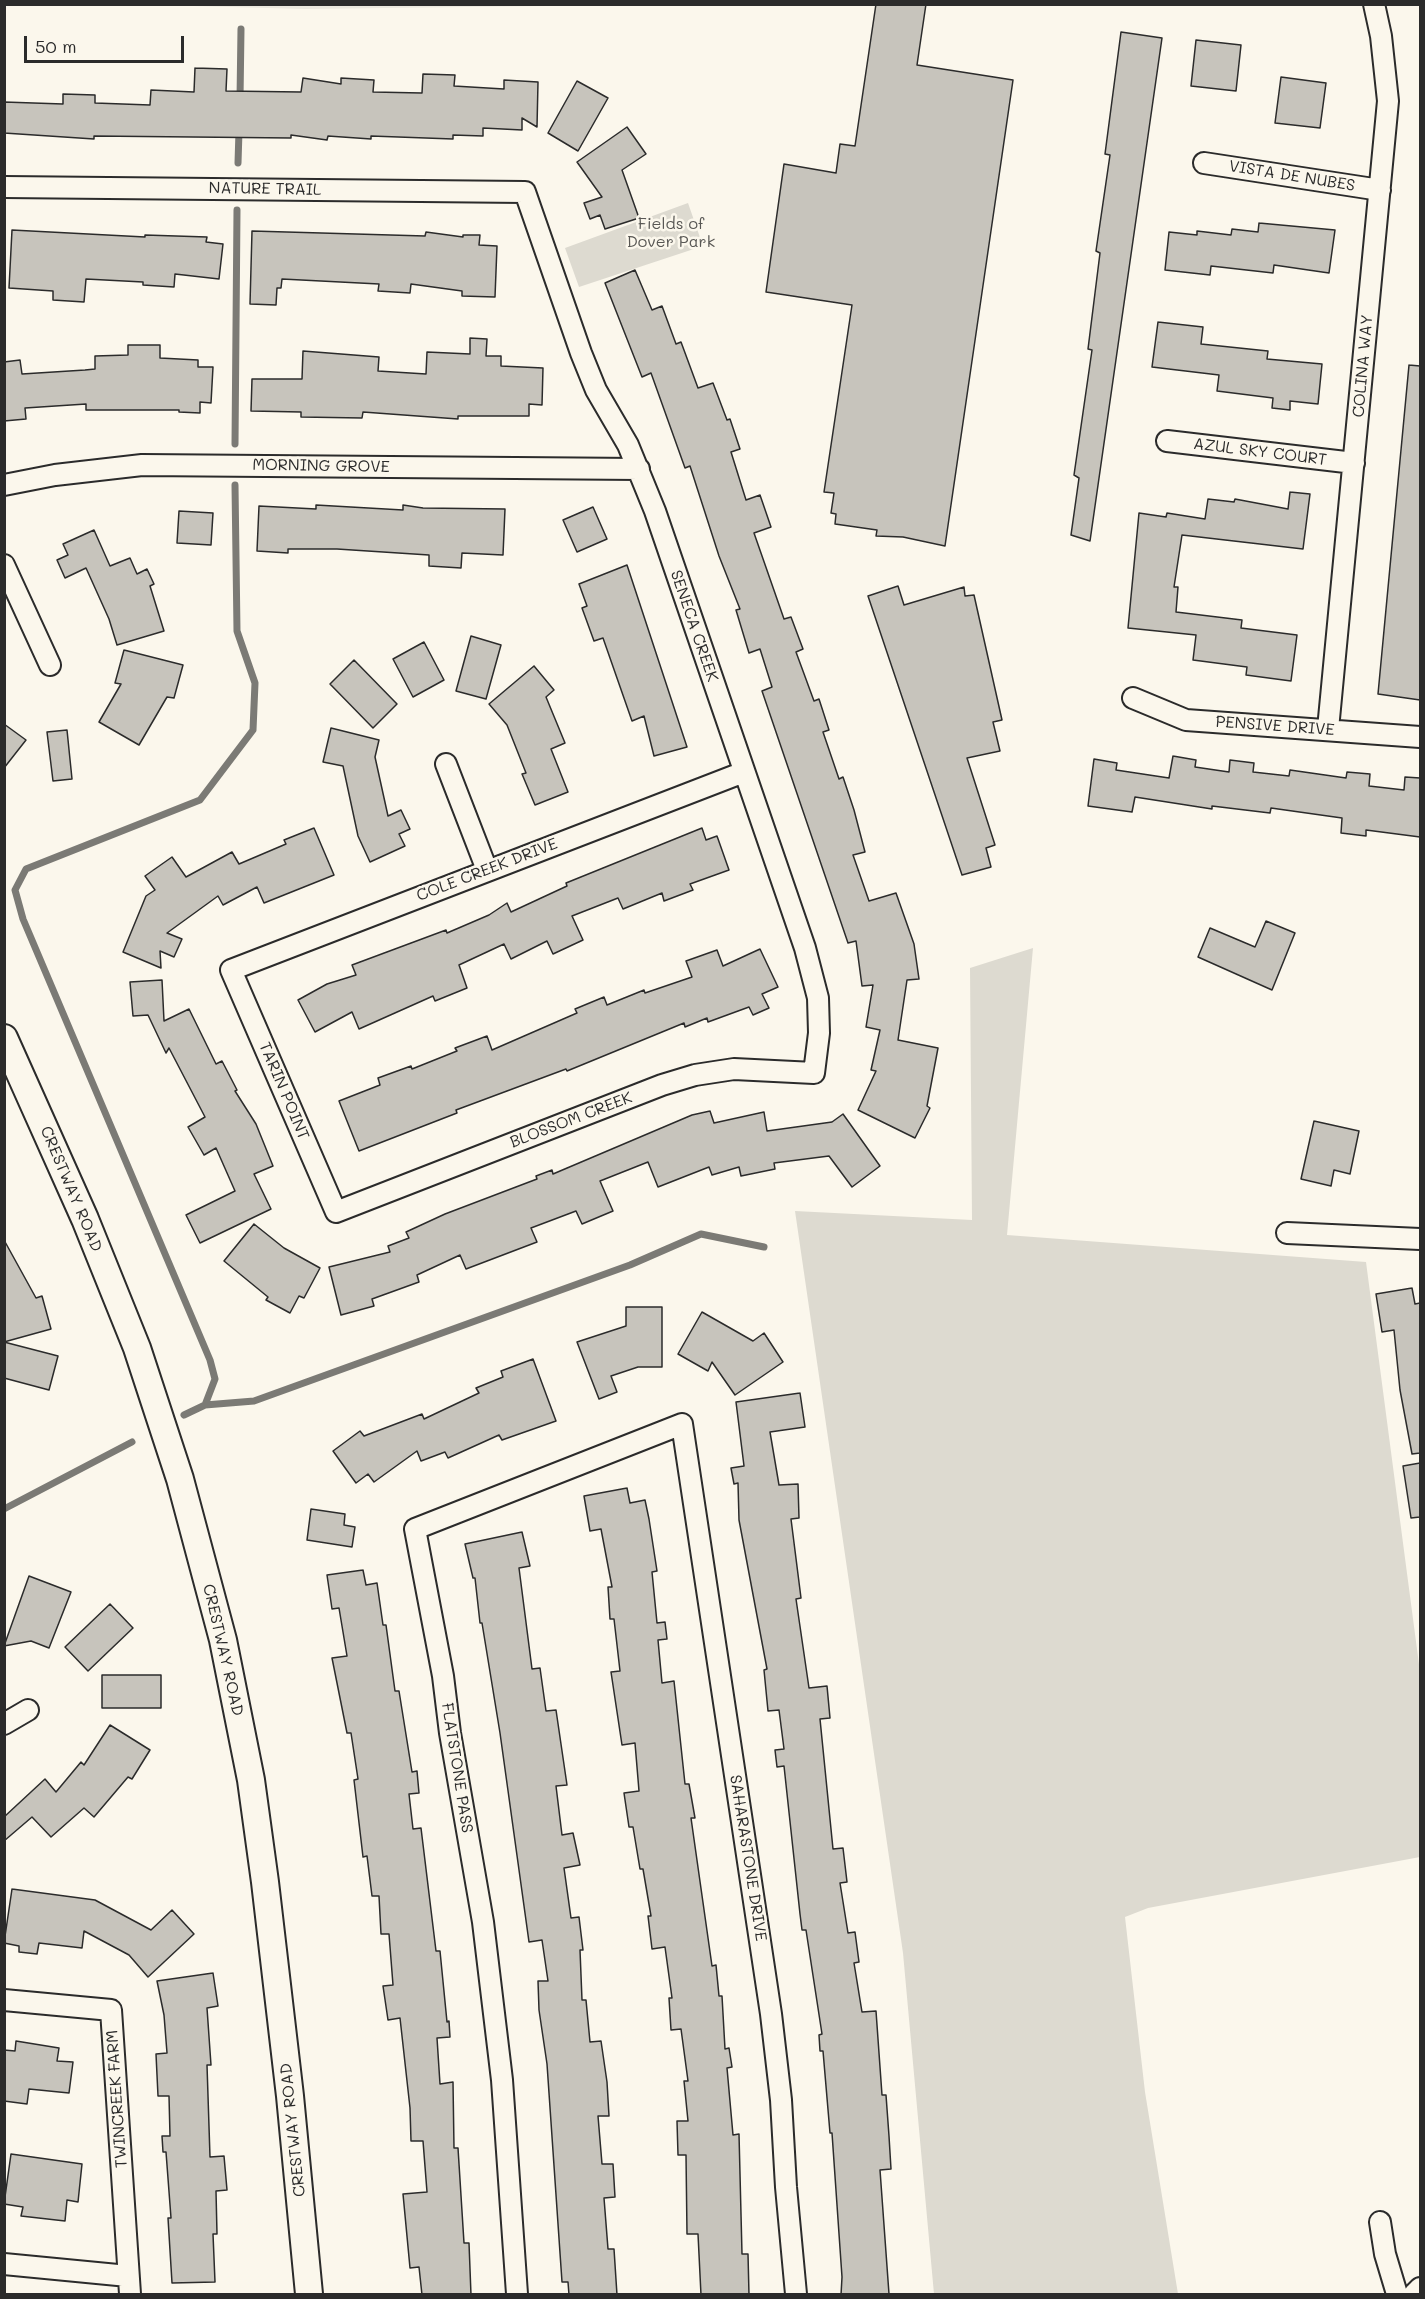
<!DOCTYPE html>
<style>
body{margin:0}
#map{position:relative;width:1425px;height:2299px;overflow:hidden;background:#fbf7ec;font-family:Mali,sans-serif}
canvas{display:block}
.frame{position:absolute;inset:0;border:6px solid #2b2b2b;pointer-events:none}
.scale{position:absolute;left:24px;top:36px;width:160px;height:27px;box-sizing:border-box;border:3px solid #2b2b2b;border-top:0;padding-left:8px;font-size:18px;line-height:21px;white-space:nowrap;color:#2b2b2b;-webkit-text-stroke:4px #fbf7ec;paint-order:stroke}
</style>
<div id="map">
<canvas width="1425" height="2299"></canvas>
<div class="frame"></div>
<div class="scale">50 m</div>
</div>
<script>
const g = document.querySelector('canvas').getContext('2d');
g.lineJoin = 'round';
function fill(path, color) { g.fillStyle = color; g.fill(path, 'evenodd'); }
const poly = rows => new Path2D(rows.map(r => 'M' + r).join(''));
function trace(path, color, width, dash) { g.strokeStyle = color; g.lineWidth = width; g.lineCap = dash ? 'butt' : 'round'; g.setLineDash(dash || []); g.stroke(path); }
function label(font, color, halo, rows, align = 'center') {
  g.font = font + ' Mali,sans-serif'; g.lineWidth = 5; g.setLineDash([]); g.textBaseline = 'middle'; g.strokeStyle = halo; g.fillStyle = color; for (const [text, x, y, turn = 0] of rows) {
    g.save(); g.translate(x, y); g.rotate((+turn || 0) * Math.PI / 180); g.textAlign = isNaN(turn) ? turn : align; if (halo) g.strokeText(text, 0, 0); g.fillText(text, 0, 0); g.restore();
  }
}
const built = poly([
 [156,5,628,5,305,9]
]);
const green = poly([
 [688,203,703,246,579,287,565,248],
 [1033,948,1007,1235,1366,1262,1420,1672,1420,1857,1148,1908,1125,1917,1145,2092,1178,2294,934,2294,903,1953,795,1211,972,1220,970,968]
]);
const stream = poly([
 [240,99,241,29],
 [238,163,239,131],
 [235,444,237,210],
 [205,1405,254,1401,630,1265,701,1234,764,1247],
 [184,1415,205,1405,215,1379,210,1360,23,919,15,890,26,869,200,800,253,730,255,683,237,631,235,485],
 [4,1509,132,1442]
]);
const building = poly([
 [876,4,926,4,917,65,1013,80,945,546,903,537,876,536,877,530,835,524,836,514,831,513,834,493,824,492,852,305,766,292,784,164,836,173,840,144,855,146,876,4],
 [1121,32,1162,38,1090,541,1071,535,1079,478,1074,475,1092,350,1088,349,1100,253,1096,251,1110,155,1105,154,1121,32],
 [1196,40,1241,45,1236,91,1191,86,1196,40],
 [195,68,227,69,226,91,301,92,303,78,341,84,341,78,374,80,373,92,422,93,423,74,455,75,454,86,504,89,504,80,538,82,537,127,522,118,522,130,483,128,483,136,453,135,453,139,371,136,371,139,328,136,327,140,291,135,291,138,94,136,94,139,4,133,4,102,63,104,63,94,95,95,95,103,150,105,151,90,194,92,195,68],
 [1281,77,1326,83,1320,128,1275,123,1281,77],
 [577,81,608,98,578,151,548,133,577,81],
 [627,127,646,154,622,170,639,218,605,229,600,215,590,219,584,203,602,197,577,162,627,127],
 [1259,223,1335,230,1329,273,1274,265,1273,273,1211,266,1210,275,1165,270,1169,232,1197,235,1197,231,1231,235,1232,229,1258,232,1259,223],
 [12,230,145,237,145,235,207,237,206,242,223,244,219,279,175,274,174,287,143,285,143,282,86,279,84,302,53,300,53,291,9,288,12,230],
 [252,231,425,236,426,232,463,237,463,235,480,235,479,245,497,246,495,297,462,296,462,291,411,284,410,293,378,291,379,284,282,279,281,288,277,288,276,305,250,304,252,231],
 [635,270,652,310,662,306,676,344,681,342,698,388,713,383,727,420,730,419,740,449,731,452,746,500,760,495,771,527,754,533,784,619,791,617,803,649,796,652,814,701,819,699,829,730,823,732,839,779,843,777,854,810,865,852,853,855,869,901,896,893,914,944,919,979,907,980,898,1040,938,1048,927,1106,930,1108,915,1138,858,1110,876,1071,871,1070,880,1030,866,1027,873,985,862,986,856,941,848,943,762,691,772,687,760,649,749,653,736,610,740,609,719,556,690,466,685,468,651,373,642,377,605,283,635,270],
 [1158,322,1203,327,1201,344,1268,351,1267,359,1322,364,1318,404,1290,401,1290,410,1272,408,1273,398,1217,391,1219,375,1152,367,1158,322],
 [470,338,487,339,486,356,501,356,501,366,543,368,542,405,529,404,529,416,458,416,458,419,363,412,362,418,301,417,301,412,251,411,252,379,302,379,303,351,379,357,378,371,426,374,427,352,470,354,470,338],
 [128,345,160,345,160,358,198,360,198,367,213,367,211,403,200,402,200,413,179,412,179,410,86,410,86,404,25,408,26,419,4,421,4,362,20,360,22,374,85,370,95,369,95,356,128,355,128,345],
 [1409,365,1420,366,1420,700,1378,694,1409,365],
 [1290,492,1310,494,1303,549,1182,535,1174,587,1178,587,1176,612,1242,620,1241,628,1297,635,1291,681,1246,675,1247,667,1193,660,1196,635,1128,628,1139,513,1166,517,1167,513,1205,519,1208,499,1234,502,1235,499,1288,509,1290,492],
 [316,505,403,510,403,505,423,508,505,509,503,555,462,553,461,568,429,566,429,555,337,549,288,549,288,553,257,551,259,506,316,509,316,505],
 [593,507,607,539,577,552,563,520,593,507],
 [179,511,213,513,211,545,177,543,179,511],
 [94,530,110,566,130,558,137,574,147,569,154,584,150,586,164,631,117,645,109,619,86,568,65,578,57,560,68,555,63,544,94,530],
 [627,565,687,747,654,756,644,716,632,721,603,638,594,641,582,608,587,606,579,584,627,565],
 [898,586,904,605,964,587,965,596,974,595,1002,720,993,722,1000,751,967,758,995,845,986,848,991,867,962,875,868,596,898,586],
 [471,636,501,645,486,699,456,691,471,636],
 [424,642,444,680,413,697,393,659,424,642],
 [124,650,183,665,174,698,167,697,139,745,99,722,121,684,115,683,124,650],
 [354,660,397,704,373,728,330,684,354,660],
 [534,666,554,690,546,697,565,743,551,749,568,792,535,805,522,774,526,773,507,725,489,704,534,666],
 [4,724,26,740,4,768,4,724],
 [331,728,379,740,375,757,388,816,401,810,410,829,399,834,405,846,370,862,358,836,343,766,323,762,331,728],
 [67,730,72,779,53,781,47,732,67,730],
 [1173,756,1196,760,1195,767,1229,772,1230,760,1254,763,1253,772,1289,776,1290,770,1346,778,1347,772,1370,774,1369,786,1404,790,1405,777,1420,778,1420,837,1366,830,1366,836,1341,833,1342,818,1271,808,1270,813,1212,806,1212,809,1135,797,1132,812,1088,806,1094,759,1117,763,1116,770,1169,778,1173,756],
 [314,828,334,875,264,903,257,887,223,905,218,896,167,933,182,939,174,957,160,951,161,968,123,952,146,896,155,890,145,876,172,857,186,877,232,852,239,864,286,844,284,840,314,828],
 [702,828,706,840,717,836,729,870,690,884,693,890,664,901,662,893,623,909,618,898,572,916,583,940,553,954,547,941,511,959,504,944,459,965,467,988,435,1001,433,996,359,1029,352,1012,315,1032,298,1000,327,984,356,975,352,965,446,930,447,933,489,915,507,903,511,912,567,886,566,883,702,828],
 [1266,921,1295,933,1272,990,1198,957,1210,928,1255,947,1266,921],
 [760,949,778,987,762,994,769,1008,753,1015,749,1007,708,1022,707,1018,685,1027,684,1023,567,1071,566,1069,456,1110,457,1113,359,1151,339,1101,380,1085,378,1078,411,1066,412,1069,457,1051,455,1048,487,1036,492,1050,577,1013,575,1009,604,997,607,1005,644,990,645,993,692,977,686,961,717,950,723,966,760,949],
 [162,980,164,1021,189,1009,216,1064,222,1061,237,1090,235,1091,256,1124,273,1166,254,1174,271,1209,200,1243,186,1215,235,1191,216,1148,204,1155,188,1127,205,1117,169,1048,166,1053,148,1015,133,1016,130,982,162,980],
 [710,1111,714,1123,764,1112,767,1131,832,1122,843,1114,880,1166,852,1187,829,1156,774,1163,775,1169,741,1176,739,1167,712,1175,709,1167,658,1187,648,1162,600,1181,613,1211,582,1224,576,1211,531,1228,537,1242,466,1269,460,1255,417,1275,419,1282,372,1299,374,1306,341,1315,329,1267,390,1252,388,1246,409,1238,406,1232,445,1214,537,1179,536,1176,552,1170,553,1174,692,1115,710,1111],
 [1314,1121,1359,1131,1350,1174,1334,1170,1331,1186,1301,1179,1314,1121],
 [254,1224,284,1248,320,1268,304,1298,299,1296,290,1313,266,1300,268,1297,224,1261,254,1224],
 [4,1240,36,1298,42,1296,51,1329,4,1342,4,1240],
 [1412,1288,1415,1304,1420,1303,1420,1453,1412,1454,1400,1390,1394,1330,1382,1332,1376,1294,1412,1288],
 [626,1307,662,1307,662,1367,638,1367,611,1376,617,1392,599,1399,577,1342,626,1326,626,1307],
 [702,1312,753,1341,764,1333,783,1362,735,1395,712,1362,708,1371,678,1354,702,1312],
 [4,1342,58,1356,49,1390,4,1378,4,1342],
 [533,1359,556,1421,502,1440,499,1435,448,1458,445,1452,421,1461,417,1451,374,1482,368,1474,356,1483,333,1451,360,1431,364,1436,422,1414,424,1419,479,1393,476,1388,503,1377,501,1371,533,1359],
 [800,1393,805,1427,770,1432,779,1485,798,1484,799,1518,791,1519,801,1598,796,1599,809,1688,827,1686,830,1718,820,1719,833,1849,843,1848,847,1882,840,1883,848,1933,855,1932,859,1962,854,1963,862,2012,876,2011,882,2095,886,2095,889,2136,891,2169,880,2170,889,2294,841,2295,842,2277,832,2133,830,2133,823,2051,820,2051,819,2035,822,2034,806,1930,802,1930,800,1914,784,1766,777,1767,775,1750,784,1749,779,1710,768,1711,764,1670,767,1669,739,1520,738,1483,734,1484,731,1468,744,1466,736,1402,800,1393],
 [1420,1463,1420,1517,1411,1518,1403,1466,1420,1463],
 [627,1488,630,1503,645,1500,649,1519,657,1571,652,1572,657,1623,665,1622,667,1639,658,1640,662,1683,674,1681,685,1784,689,1784,695,1818,691,1818,712,1966,716,1965,719,1996,722,1996,725,2049,729,2048,732,2067,727,2068,733,2135,739,2134,742,2254,748,2254,749,2295,701,2295,698,2234,687,2234,686,2155,678,2155,677,2121,688,2121,684,2081,688,2081,681,2029,671,2030,669,1998,672,1998,665,1947,652,1949,648,1916,651,1916,643,1869,640,1869,633,1827,629,1827,624,1793,639,1791,635,1743,622,1745,611,1672,620,1671,614,1619,610,1619,608,1587,612,1587,601,1529,590,1531,584,1496,627,1488],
 [311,1509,345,1514,344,1525,355,1527,352,1547,307,1540,311,1509],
 [522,1532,530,1566,519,1568,532,1669,540,1668,546,1711,556,1710,567,1785,556,1786,562,1835,573,1833,580,1865,564,1868,571,1918,579,1917,583,1950,580,1950,582,2000,586,2000,590,2042,601,2041,607,2082,609,2116,598,2116,602,2164,613,2164,615,2197,604,2198,608,2249,614,2249,617,2295,569,2295,568,2282,562,2282,547,2064,539,2010,538,1981,548,1981,542,1940,529,1942,500,1733,482,1623,480,1623,475,1578,473,1578,465,1544,522,1532],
 [363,1570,366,1585,377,1583,383,1625,386,1625,395,1691,399,1691,412,1772,417,1771,419,1793,409,1794,413,1829,421,1828,436,1951,440,1951,447,2022,449,2021,450,2037,437,2038,440,2084,453,2082,454,2148,458,2148,464,2243,469,2243,471,2295,422,2295,419,2267,410,2268,403,2194,427,2192,423,2141,411,2141,410,2108,400,2018,388,2020,383,1986,393,1985,389,1934,381,1934,379,1896,372,1896,367,1856,363,1857,354,1780,358,1779,351,1733,347,1733,332,1658,347,1656,339,1608,332,1609,327,1575,363,1570],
 [29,1576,71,1592,49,1648,31,1641,4,1646,29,1576],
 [110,1604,133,1628,88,1671,65,1647,110,1604],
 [102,1675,161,1675,161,1708,102,1708,102,1675],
 [110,1725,150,1750,132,1779,128,1777,94,1817,84,1808,51,1837,32,1817,4,1841,4,1817,45,1779,56,1792,81,1762,84,1765,110,1725],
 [12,1889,95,1900,151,1930,172,1910,194,1934,148,1977,129,1955,84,1931,82,1948,39,1943,37,1954,19,1952,19,1946,4,1943,12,1889],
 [213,1973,218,2006,207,2008,211,2065,207,2065,210,2157,224,2156,227,2190,216,2191,217,2234,213,2234,215,2282,172,2283,168,2218,171,2218,166,2152,163,2152,162,2136,170,2136,169,2096,158,2096,156,2054,167,2053,164,2015,157,1981,213,1973],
 [16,2041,59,2048,57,2061,73,2062,69,2093,29,2089,27,2104,4,2101,4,2050,15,2051,16,2041],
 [11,2154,82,2164,78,2202,67,2200,65,2221,21,2216,23,2207,4,2204,11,2154]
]);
const minor = poly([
 [1204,163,1380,190],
 [4,187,525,192,581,353,596,390,628,445,655,511,805,948,818,998,819,1033,814,1073,734,1069,695,1075,662,1085,336,1212,231,970,744,772],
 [1167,441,1354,463],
 [4,485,55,475,142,465,639,469],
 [4,565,50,665],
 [1133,698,1186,720,1420,737],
 [1328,729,1388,101,1381,36,1374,4],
 [446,764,487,870],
 [1287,1233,1420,1239],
 [4,1724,28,1710],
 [4,2000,111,2010,130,2294],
 [1380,2222,1385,2254,1397,2294],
 [4,2264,128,2276],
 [517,2294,502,2080,483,1922,450,1733,443,1676,415,1529,682,1424,771,2014,781,2100,786,2187,796,2294],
 [1414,2294,1420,2288]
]);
const tertiary = poly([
 [4,1038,85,1219,137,1348,180,1479,223,1640,251,1780,265,1882,290,2096,309,2294]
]);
const streetNames = [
 ["VISTA DE NUBES",1292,176,9],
 ["NATURE TRAIL",265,189,1],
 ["COLINA WAY",1363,366,-85],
 ["AZUL SKY COURT",1260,452,7],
 ["MORNING GROVE",321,466,1],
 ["SENECA CREEK",694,626,71],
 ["PENSIVE DRIVE",1275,726,4],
 ["COLE CREEK DRIVE",487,870,-21],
 ["TARIN POINT",284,1091,67],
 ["BLOSSOM CREEK",571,1120,-21],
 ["CRESTWAY ROAD",71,1189,67],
 ["CRESTWAY ROAD",223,1650,77],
 ["FLATSTONE PASS",457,1768,81],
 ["SAHARASTONE DRIVE",748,1858,81],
 ["TWINCREEK FARM",117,2099,-94],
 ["CRESTWAY ROAD",293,2130,-96]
];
const parkNames = [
 ["Fields of",671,224],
 ["Dover Park",671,242]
];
fill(built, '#ebe8de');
fill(green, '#dddad0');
trace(stream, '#7b7a75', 7);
fill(building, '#c7c4bc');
trace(building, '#2b2b2b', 1.5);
trace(minor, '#2b2b2b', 24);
trace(tertiary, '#2b2b2b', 30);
trace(minor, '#fbf7ec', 20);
trace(tertiary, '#fbf7ec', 26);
label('16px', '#2b2b2b', '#fbf7ec', streetNames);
label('16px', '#585754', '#fbf7ec', parkNames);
</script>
